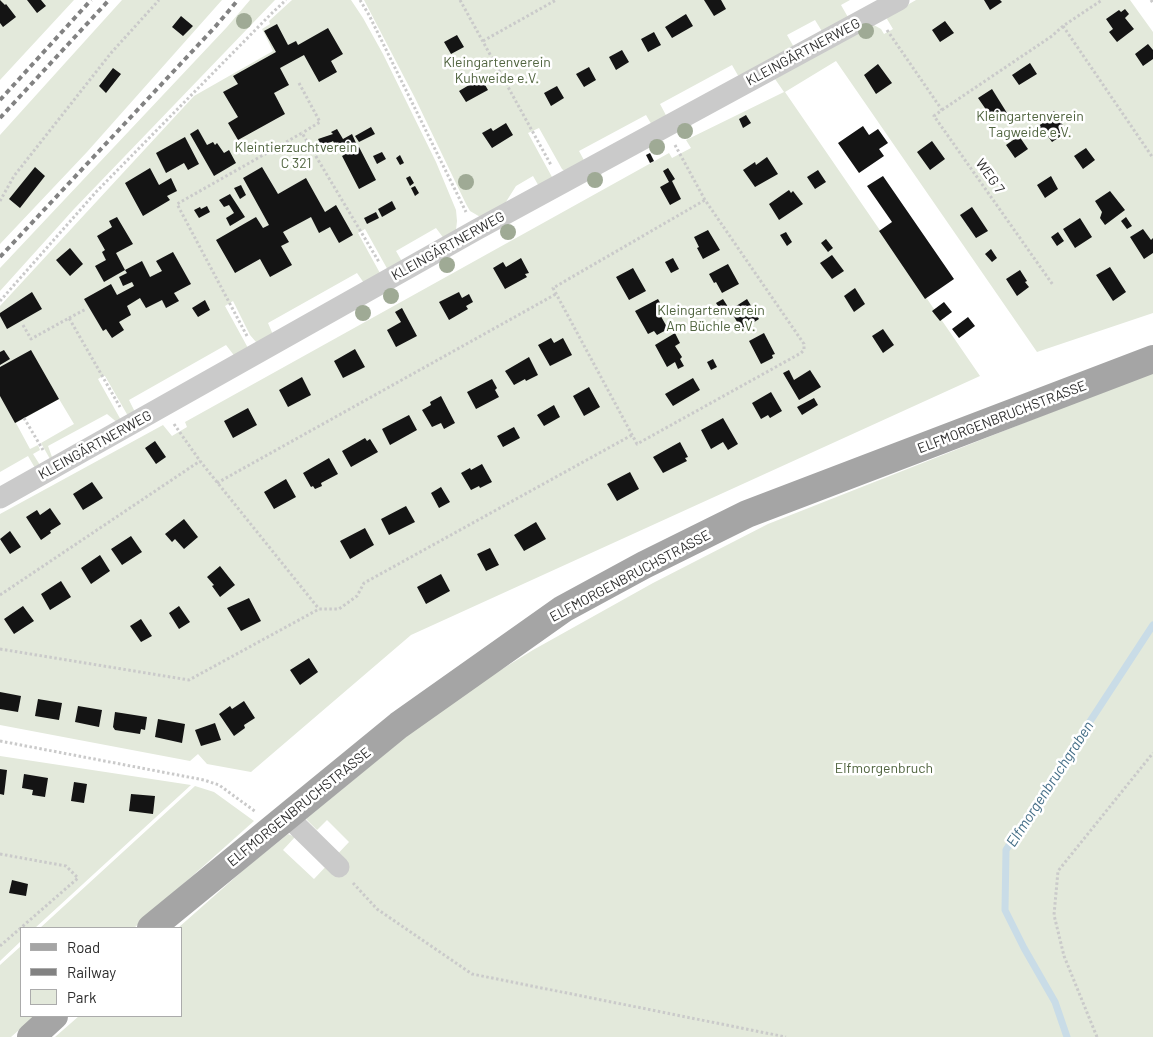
<!DOCTYPE html>
<meta charset="utf-8">
<style>
body{margin:0}
#map{position:relative;width:1153px;height:1037px;overflow:hidden;background:#fff;font-family:Barlow,sans-serif}
canvas{display:block}
.legend{position:absolute;left:20px;top:927px;width:162px;height:90px;box-sizing:border-box;background:#fff;border:1px solid #ababab;margin:0;padding:6px 9px;list-style:none;font-size:15px;color:#2d2d2d}
.legend li{display:flex;align-items:center;gap:10px;height:25px}
.legend b{width:25px;border:1px solid #ababab}
</style>
<div id="map">
<canvas width="1153" height="1037"></canvas>
<ul class="legend">
<li><b style="height:6px;background:#a5a5a5"></b>Road</li>
<li><b style="height:6px;background:#828282"></b>Railway</li>
<li><b style="height:14px;background:#e3e9db"></b>Park</li>
</ul>
</div>
<script>
const g = document.querySelector('canvas').getContext('2d');
g.lineJoin = 'round';
function fill(path, color) { g.fillStyle = color; g.fill(path, 'evenodd'); }
const poly = rows => new Path2D(rows.map(r => 'M' + r).join(''));
function trace(path, color, width, dash) { g.strokeStyle = color; g.lineWidth = width; g.lineCap = dash ? 'butt' : 'round'; g.setLineDash(dash || []); g.stroke(path); }
function label(font, color, halo, rows, align = 'center') {
  g.font = font + ' Barlow,sans-serif'; g.lineWidth = 5; g.setLineDash([]); g.textBaseline = 'middle'; g.strokeStyle = halo; g.fillStyle = color; for (const [text, x, y, turn = 0] of rows) {
    g.save(); g.translate(x, y); g.rotate((+turn || 0) * Math.PI / 180); g.textAlign = isNaN(turn) ? turn : align; if (halo) g.strokeText(text, 0, 0); g.fillText(text, 0, 0); g.restore();
  }
}
const green = poly([
 [0,0,74,0,0,80],
 [122,0,222,0,87,152,0,244,0,135],
 [250,0,275,0,74,209,0,291,0,268,227,27],
 [292,0,351,0,363,18,383,54,436,162,456,210,457,221,456,230,445,240,436,228,396,251,404,265,389,272,365,229,358,233,381,275,366,286,357,273,268,323,274,337,256,342,250,335,233,301,225,306,248,348,236,358,226,345,129,400,136,414,128,416,105,376,103,376,98,379,122,422,119,424,107,414,48,446,52,457,50,459,41,443,74,424,59,399,16,423,30,449,38,445,40,450,33,454,40,465,35,468,28,456,0,472,0,306,194,96,273,51,262,29,270,24,269,21],
 [364,0,850,0,841,5,849,19,823,33,815,20,787,35,795,49,740,79,732,65,660,104,668,119,653,127,646,115,579,151,586,164,568,174,562,169,539,128,528,133,552,177,541,190,533,176,516,186,504,205,482,218,470,211,466,204,415,98],
 [916,0,1130,0,1153,32,1153,313,1037,352,836,61,785,92,980,376,411,635,251,772,207,764,198,754,190,761,0,725,0,514,163,425,172,436,187,427,185,422,669,153,672,158,691,148,686,140,784,92,775,79,872,24,881,29,884,34,893,29,887,19,888,16],
 [1153,372,1153,1037,55,1037,79,1016,181,1016,181,928,178,928,248,866,288,834,295,837,283,850,314,879,349,842,327,820,317,830,306,819,403,739,426,716,533,650,653,583,768,524],
 [0,756,191,785,35,928,21,928,21,941,0,961],
 [195,786,214,792,254,821,134,928,40,928],
 [21,946,21,1016,35,1016,11,1037,0,1037,0,965]
]);
const stream = poly([
 [1067,1037,1055,1002,1024,948,1005,910,1006,850,1153,625]
]);
const building = poly([
 [0,0,5,5,6,4,16,17,3,27,0,23],
 [27,0,41,0,46,6,37,13],
 [704,0,721,0,726,9,714,16],
 [984,0,1000,0,1002,2,990,10],
 [1125,9,1129,14,1125,18,1134,29,1117,42,1109,32,1113,29,1106,19,1119,10,1121,12],
 [686,14,693,26,672,38,665,27],
 [181,16,193,26,183,36,172,27],
 [945,21,954,33,940,42,932,30],
 [277,24,288,45,296,41,298,45,328,28,343,54,331,61,337,72,319,82,304,55,280,68,289,85,274,93,285,114,238,140,228,123,238,117,223,92,238,84,233,76,276,52,264,31],
 [654,32,661,45,648,52,641,39],
 [457,35,464,47,451,54,444,42],
 [1148,44,1153,50,1153,59,1143,66,1135,54],
 [622,50,629,62,616,70,609,57],
 [1030,63,1037,74,1019,85,1012,75],
 [878,64,892,83,876,94,864,75],
 [589,67,596,80,584,87,576,74],
 [113,68,121,74,106,93,99,86],
 [481,78,488,90,466,102,459,91],
 [557,86,564,98,551,106,544,93],
 [992,89,1007,113,991,123,984,112,987,111,978,98],
 [1054,111,1067,132,1052,142,1044,131,1042,132,1038,126,1043,123,1041,120],
 [746,115,751,123,743,128,739,119],
 [506,123,513,135,492,148,482,133,491,128,493,131],
 [863,126,869,135,878,129,888,143,879,149,884,156,859,173,838,143],
 [371,127,375,134,359,142,355,136],
 [198,129,207,145,213,142,215,145,217,143,224,153,229,150,236,163,214,176,190,134],
 [337,129,343,139,352,134,356,143,339,152,333,141,322,147,318,139,333,134,331,132],
 [1019,136,1028,149,1015,158,1006,145],
 [185,137,199,164,188,170,184,163,166,173,156,153],
 [932,141,945,159,930,170,917,152],
 [359,147,376,180,359,189,342,156],
 [1086,148,1095,160,1083,169,1074,156],
 [382,152,386,159,377,164,373,156],
 [650,153,654,161,650,163,646,155],
 [400,155,404,163,400,165,396,158],
 [767,157,778,174,755,187,743,170,755,162,756,165],
 [35,167,45,176,20,208,9,199],
 [262,167,278,194,306,178,325,212,336,205,353,235,339,243,330,227,319,233,311,217,283,232,289,242,281,246,292,265,270,277,260,259,235,273,216,240,256,217,263,228,269,225,243,178],
 [150,168,159,185,171,178,177,191,167,196,170,200,143,216,125,183],
 [668,168,675,179,672,181,681,199,670,205,660,187,669,182,663,171],
 [818,170,826,182,815,189,807,177],
 [410,176,414,183,410,186,406,178],
 [883,176,954,279,925,299,879,231,892,222,867,186],
 [1051,176,1058,189,1045,198,1037,185],
 [241,185,246,195,240,199,234,188],
 [415,186,419,193,415,196,411,188],
 [789,190,791,193,793,191,803,204,779,220,769,204],
 [1110,191,1125,210,1105,225,1100,218,1102,212,1095,201],
 [230,194,245,217,230,226,226,218,234,213,229,205,224,207,219,200],
 [392,201,396,209,382,217,378,209],
 [207,206,210,212,199,218,194,210,200,207,201,209],
 [972,207,988,231,976,238,960,215],
 [376,212,379,218,367,224,364,218],
 [117,217,133,244,116,253,125,270,142,261,150,277,162,271,156,261,173,252,191,284,174,293,179,301,166,308,162,300,146,308,140,298,127,306,131,315,119,322,124,330,112,338,106,329,103,331,84,299,111,284,117,295,134,286,132,282,123,286,119,277,127,273,125,270,104,282,95,266,106,260,102,252,105,250,97,236,112,227,109,221],
 [1126,217,1132,226,1127,229,1121,221],
 [1080,218,1092,237,1075,248,1063,229],
 [1143,229,1151,240,1153,238,1153,253,1144,259,1130,237],
 [708,230,720,250,703,259,697,248,699,247,694,237],
 [786,232,792,242,787,246,780,235],
 [1058,232,1064,241,1057,246,1051,237],
 [826,239,833,248,828,252,821,243],
 [70,248,83,264,70,276,56,260],
 [991,249,997,258,992,262,985,254],
 [832,255,844,271,832,279,820,263],
 [521,258,529,273,525,274,527,277,505,289,493,268,503,262,506,267],
 [673,258,679,269,671,273,665,262],
 [728,264,739,284,722,293,716,282,714,283,709,274],
 [1110,267,1126,292,1113,301,1096,275],
 [633,268,646,291,629,300,616,277],
 [1020,270,1027,281,1025,282,1029,287,1017,296,1006,279],
 [855,288,865,304,854,312,844,296],
 [32,292,42,309,7,329,0,316,0,313],
 [459,292,462,298,469,294,473,302,466,306,468,309,449,320,439,302],
 [658,299,663,308,658,311,668,329,657,335,654,331,648,334,635,311],
 [723,299,730,310,747,299,759,319,742,330,730,310,723,314,716,303],
 [205,300,210,310,198,317,192,308],
 [944,302,952,312,940,321,932,311],
 [402,308,417,336,396,347,387,330,401,322,395,312],
 [968,317,975,326,959,338,952,329],
 [883,329,894,345,883,353,872,336],
 [675,333,680,343,675,346,682,357,680,359,684,366,678,369,675,362,667,367,655,345],
 [764,333,775,354,772,355,773,358,761,364,749,341],
 [551,338,554,343,563,338,572,355,550,366,538,345],
 [355,349,365,367,343,378,334,361],
 [4,350,10,359,0,365,0,352],
 [31,350,59,399,15,423,0,396,0,367],
 [529,357,538,375,526,381,525,379,514,385,505,371],
 [713,359,717,367,711,370,707,362],
 [789,370,794,380,810,370,821,387,799,400,783,373],
 [302,377,311,395,288,407,279,390],
 [693,378,700,390,673,406,665,394],
 [492,379,497,388,495,390,499,397,476,409,467,392],
 [589,387,600,407,584,416,573,396],
 [771,392,782,411,770,418,768,415,761,419,752,403],
 [441,396,455,423,444,429,441,423,432,427,422,410,431,405,430,402],
 [814,398,818,405,802,415,797,407],
 [554,405,560,417,544,426,537,415],
 [248,408,257,425,233,438,224,421],
 [409,415,417,430,390,445,382,429],
 [723,418,738,444,728,450,723,442,711,449,701,430],
 [514,427,520,438,503,447,497,436],
 [365,438,367,441,370,439,378,452,351,467,342,451],
 [155,441,166,457,156,464,145,448],
 [680,442,688,457,685,458,687,461,663,473,653,457],
 [329,458,338,474,321,483,322,486,315,489,313,486,311,487,303,473],
 [482,464,492,482,480,488,479,486,471,490,461,473,470,468,471,470],
 [630,472,639,489,617,501,607,484],
 [286,479,296,497,274,509,264,492],
 [92,482,103,498,83,510,73,494],
 [441,487,450,502,439,508,431,493],
 [406,506,415,522,389,535,381,519],
 [50,508,61,524,50,531,51,533,41,540,26,517,37,510,40,515],
 [184,519,198,537,184,549,175,539,172,542,165,534],
 [536,522,546,539,524,551,514,535],
 [365,528,374,545,350,559,340,541],
 [10,531,21,547,10,554,0,539],
 [131,536,142,552,122,565,111,549],
 [490,548,499,565,486,571,477,554],
 [100,555,110,571,91,584,81,568],
 [220,566,235,585,220,597,212,586,214,585,207,577],
 [441,574,450,591,426,604,417,587],
 [61,581,71,597,50,610,41,594],
 [249,598,261,621,241,631,227,608],
 [23,606,34,621,14,634,4,619],
 [179,606,190,622,179,629,169,613],
 [141,619,152,636,141,642,130,626],
 [309,658,318,672,300,685,290,670],
 [0,692,21,696,18,712,0,709],
 [38,699,62,703,59,720,35,716],
 [244,701,255,718,244,725,245,728,234,736,219,714,230,706,232,709],
 [78,706,102,710,99,727,75,722],
 [115,712,147,717,145,730,141,729,140,734,115,730,113,727],
 [158,719,185,724,182,743,155,737],
 [215,723,221,740,201,746,195,730],
 [0,769,7,770,4,795,0,794],
 [24,774,48,778,45,797,32,795,33,790,22,788],
 [74,782,87,784,84,803,71,801],
 [131,794,155,796,153,814,129,811],
 [12,880,28,884,26,896,9,893]
]);
const path = poly([
 [360,0,369,15,466,212],
 [460,0,551,165],
 [1151,0,1153,3],
 [1063,26,1153,158],
 [887,30,942,110,934,116,1053,285],
 [483,41,556,0],
 [299,83,320,122,302,133],
 [942,110,1052,36,1063,26,1102,0],
 [675,145,705,200,804,344,804,350,801,353,637,444,553,288,705,200],
 [0,201,14,176,111,53,159,0],
 [0,301,96,192,271,14,286,0],
 [69,318,86,309],
 [23,325,31,339,69,318,120,407],
 [247,336,177,204,302,133,379,262],
 [24,418,43,450],
 [174,424,200,461,319,609],
 [217,483,556,294],
 [0,595,200,461],
 [0,649,189,680,319,609,339,609,357,596,364,583,632,435],
 [0,741,204,780,219,785,256,812],
 [0,854,66,866,78,878,0,946],
 [353,883,377,909,472,974,786,1037],
 [1097,1037,1064,956,1054,915,1058,871,1153,753]
]);
const minor = poly([
 [0,498,476,230,899,0],
 [288,817,339,867]
]);
const major = poly([
 [151,928,399,725,563,609,644,565,747,514,1153,359],
 [31,1037,54,1016]
]);
const rail = poly([
 [0,100,91,0],
 [0,118,109,0],
 [0,257,215,27,238,0]
]);
const trees = [
 [244,21],
 [866,31],
 [685,131],
 [657,147],
 [595,180],
 [466,182],
 [508,232],
 [447,265],
 [391,296],
 [363,313]
];
const streetNames = [
 ["KLEINGÄRTNERWEG",803,52,-28],
 ["WEG 7",990,176,55],
 ["KLEINGÄRTNERWEG",448,246,-29],
 ["ELFMORGENBRUCHSTRASSE",1002,417,-21],
 ["KLEINGÄRTNERWEG",95,445,-29],
 ["ELFMORGENBRUCHSTRASSE",630,576,-28],
 ["ELFMORGENBRUCHSTRASSE",299,807,-39]
];
const parkNames = [
 ["Kleingartenverein",497,62],
 ["Kuhweide e.V.",497,78],
 ["Kleingartenverein",1030,116],
 ["Tagweide e.V.",1030,132],
 ["Kleintierzuchtverein",296,147],
 ["C 321",296,163],
 ["Kleingartenverein",711,310],
 ["Am Büchle e.V.",711,326],
 ["Elfmorgenbruch",884,768]
];
const waterNames = [
 ["Elfmorgenbruchgraben",1050,784,-57]
];
fill(green, '#e3e9db');
trace(stream, '#c9dce7', 7);
fill(building, '#141414');
trace(path, '#cacaca', 3, [2.5, 2.5]);
trace(minor, '#cacaca', 21);
trace(major, '#a5a5a5', 28);
trace(rail, '#828282', 4, [5, 4]);
g.fillStyle = '#9faa95';
for (const [x, y] of trees) { g.beginPath(); g.arc(x, y, 8, 0, 2 * Math.PI); g.fill(); }
label('14px', '#2d2d2d', '#fff', streetNames);
label('14px', '#50643f', '#fff', parkNames);
label('italic 15px', '#436d86', '#fff', waterNames);
</script>
